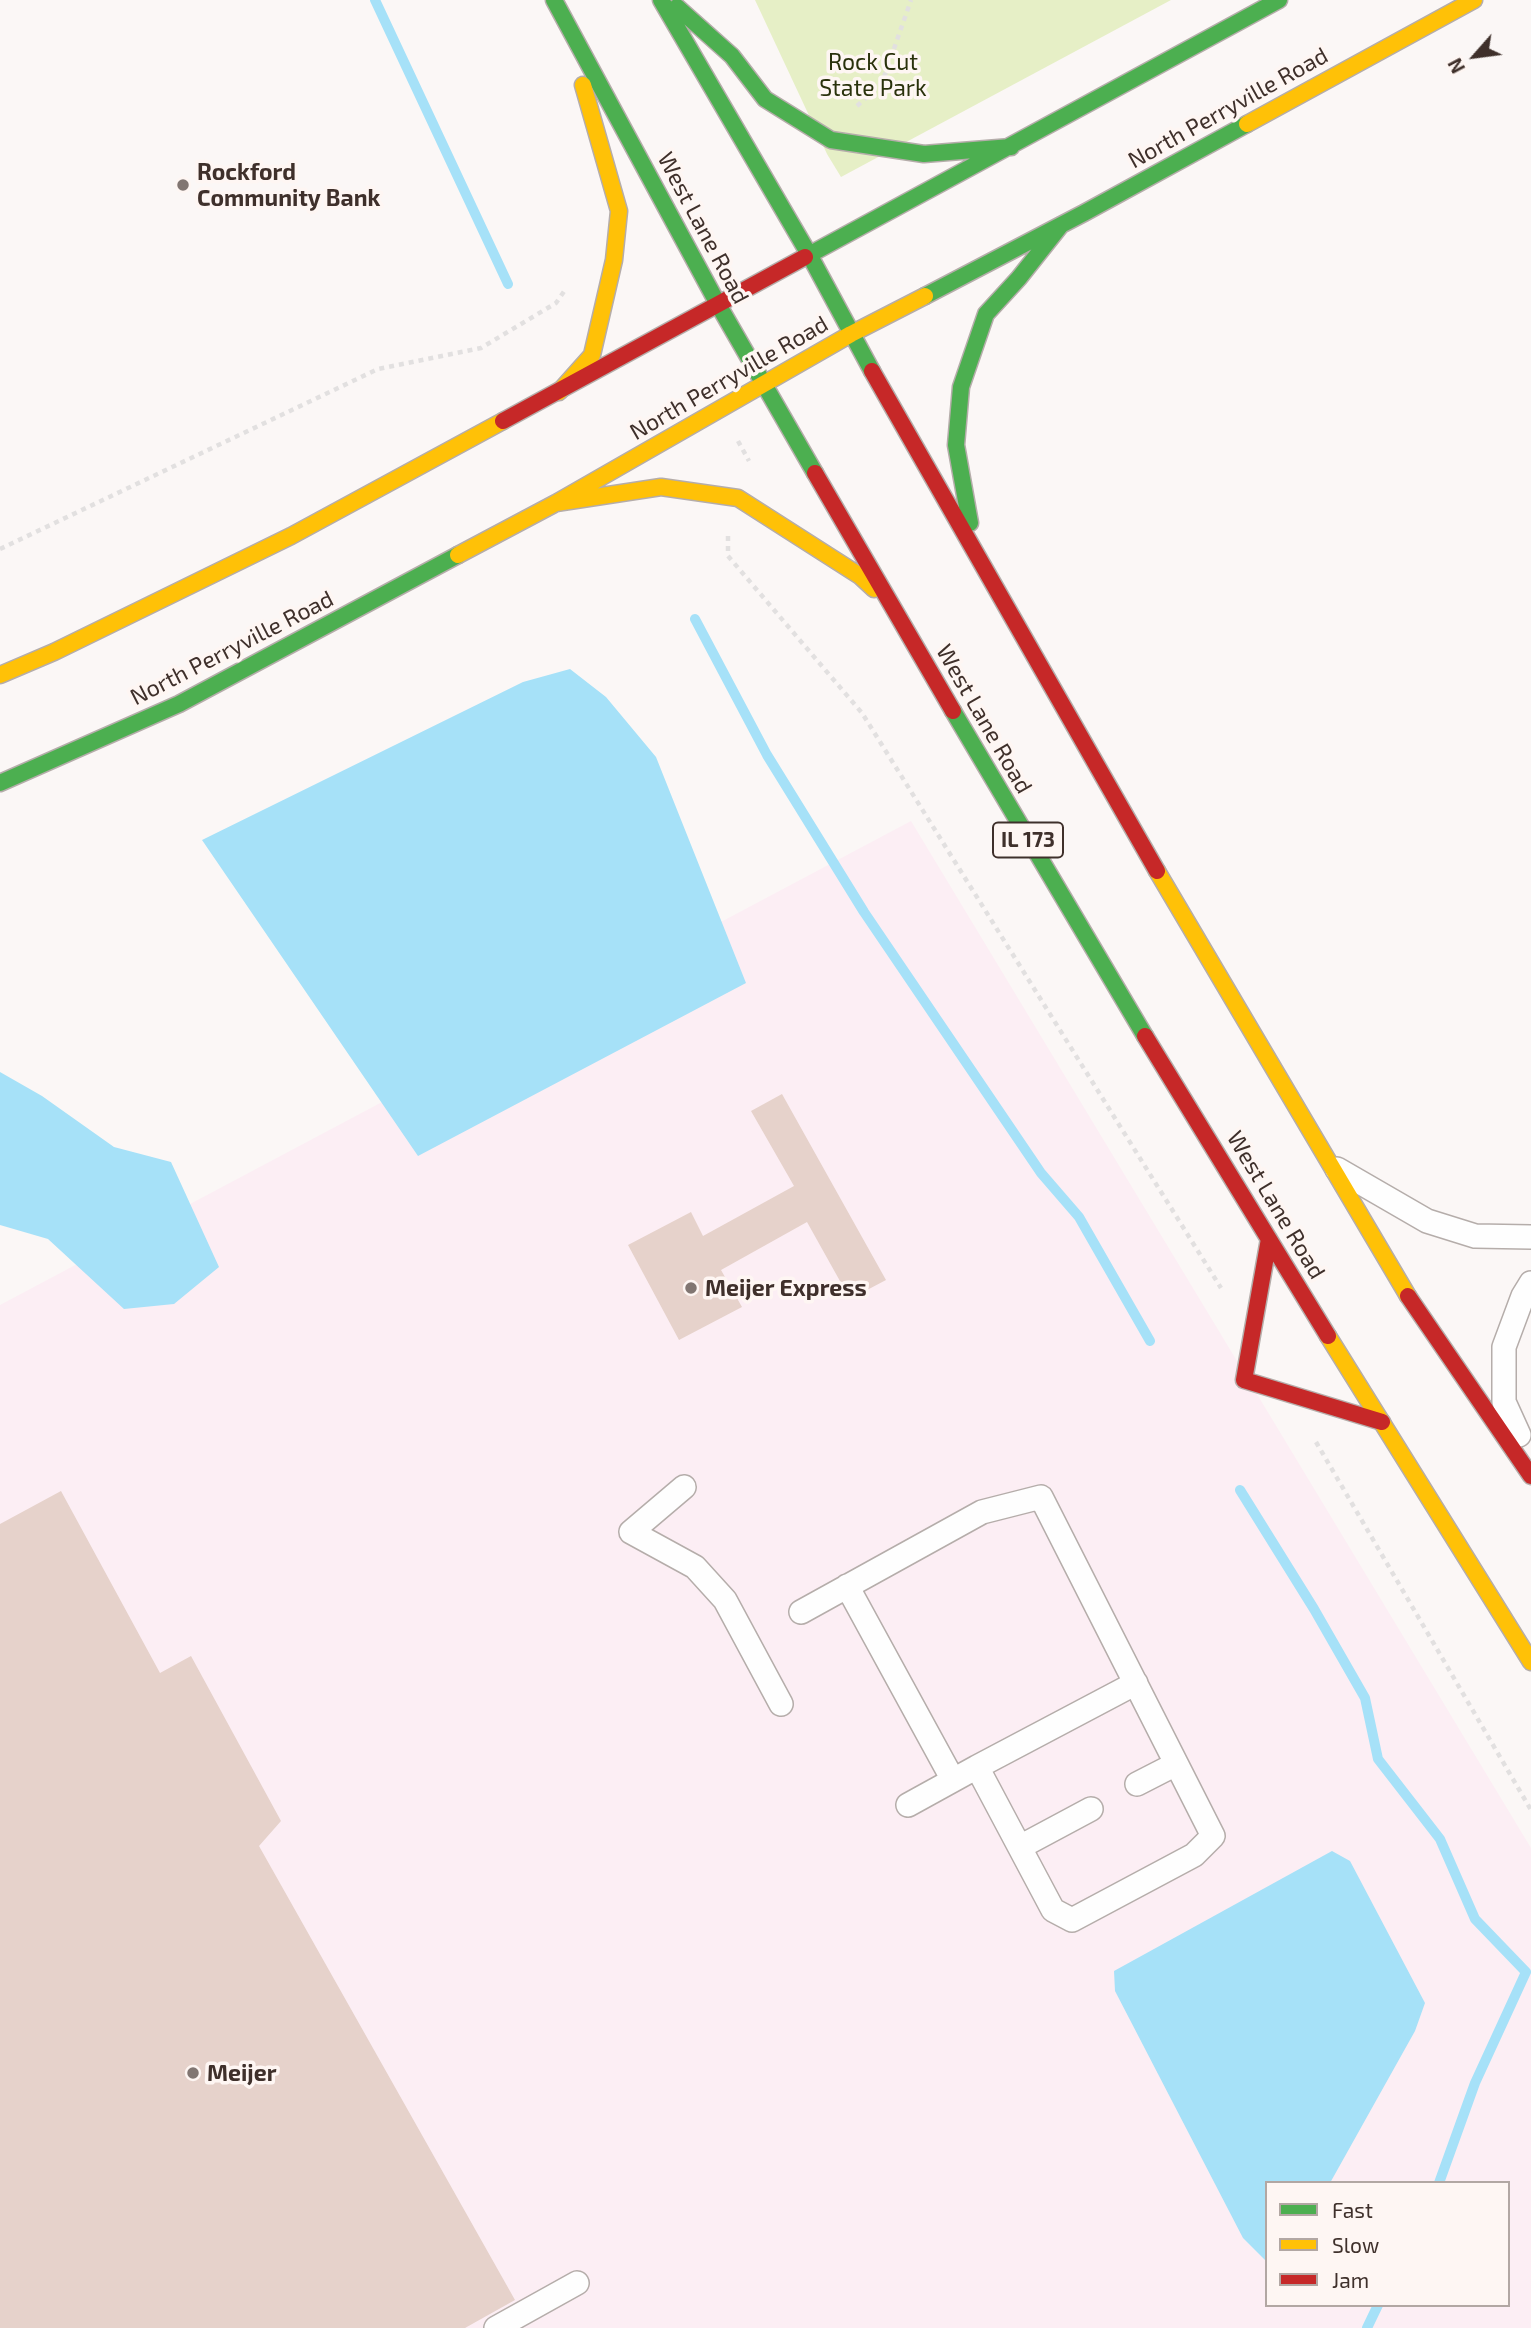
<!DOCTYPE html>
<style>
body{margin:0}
#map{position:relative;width:1531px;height:2328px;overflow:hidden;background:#fbf7f6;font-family:"Exo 2",sans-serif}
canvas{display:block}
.legend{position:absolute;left:1265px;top:2181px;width:245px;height:126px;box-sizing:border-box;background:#fef6f3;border:2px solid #b2a7a3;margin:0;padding:9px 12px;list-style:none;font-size:21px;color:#3f302b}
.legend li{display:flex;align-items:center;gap:14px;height:35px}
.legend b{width:35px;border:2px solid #b2a7a3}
.north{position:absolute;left:1440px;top:21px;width:70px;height:70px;-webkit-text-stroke:5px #fef6f3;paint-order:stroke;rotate:242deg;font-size:19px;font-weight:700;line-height:28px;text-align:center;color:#3f302b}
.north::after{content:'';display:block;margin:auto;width:24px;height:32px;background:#3f302b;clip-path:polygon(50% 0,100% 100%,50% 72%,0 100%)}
</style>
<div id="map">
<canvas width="1531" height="2328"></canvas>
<ul class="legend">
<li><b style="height:9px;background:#4caf50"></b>Fast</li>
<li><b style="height:9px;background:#ffc107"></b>Slow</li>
<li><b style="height:9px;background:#c62828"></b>Jam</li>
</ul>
<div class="north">N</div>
</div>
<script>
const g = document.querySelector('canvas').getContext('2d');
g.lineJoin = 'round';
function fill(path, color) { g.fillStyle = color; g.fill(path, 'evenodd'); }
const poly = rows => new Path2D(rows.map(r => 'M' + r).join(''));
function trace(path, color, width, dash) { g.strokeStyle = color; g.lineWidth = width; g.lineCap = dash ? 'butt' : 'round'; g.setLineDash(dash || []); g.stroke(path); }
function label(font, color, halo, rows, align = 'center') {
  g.font = font + ' "Exo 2",sans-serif'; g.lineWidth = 7; g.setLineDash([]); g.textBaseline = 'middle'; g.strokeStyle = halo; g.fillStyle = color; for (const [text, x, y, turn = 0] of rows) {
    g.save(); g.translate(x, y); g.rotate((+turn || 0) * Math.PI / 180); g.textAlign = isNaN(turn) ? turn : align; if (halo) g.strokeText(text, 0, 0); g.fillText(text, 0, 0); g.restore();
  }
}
const commercial = poly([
 [911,821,1531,1848,1531,2328,0,2328,0,1305],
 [1267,2183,1508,2183,1508,2305,1267,2305]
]);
const green = poly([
 [755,0,1171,0,841,177,827,154]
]);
const water = poly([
 [570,669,606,697,656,757,746,983,418,1156,202,840,523,682],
 [0,1072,42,1096,114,1147,171,1162,219,1267,174,1304,124,1309,48,1239,0,1225],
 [1332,1851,1350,1861,1425,2003,1415,2031,1330,2183,1267,2183,1267,2262,1243,2238,1115,1991,1114,1971]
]);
const stream = poly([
 [375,0,508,284],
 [695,619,767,755,864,912,1041,1173,1079,1217,1150,1341],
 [1240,1490,1314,1609,1365,1698,1378,1759,1440,1839,1475,1919,1526,1972,1475,2083,1439,2183],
 [1367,2328,1378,2305]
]);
const building = poly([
 [782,1094,886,1280,850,1299,807,1222,721,1270,742,1307,679,1340,628,1245,691,1212,703,1236,794,1186,751,1111],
 [61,1491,160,1673,191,1656,281,1821,259,1846,515,2300,465,2328,0,2328,0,1524]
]);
const path = poly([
 [857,106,882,83,911,0],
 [738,441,749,461],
 [728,536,728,556,862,713,1221,1288],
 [0,549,378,369,481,348,556,303,565,290],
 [1316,1442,1531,1810]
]);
const lane = poly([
 [1337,1169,1427,1221,1475,1236,1531,1237],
 [1519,1435,1504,1402,1504,1347,1523,1296,1531,1283],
 [684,1487,631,1532,695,1567,725,1600,781,1704],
 [847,1586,953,1780],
 [801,1612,982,1512,1041,1497,1213,1836,1194,1855,1072,1920,1053,1910,977,1767,908,1805],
 [977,1767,1136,1683],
 [1137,1784,1176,1764],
 [1020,1847,1091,1809],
 [496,2328,577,2283]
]);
const fast = poly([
 [554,0,719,306,815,473],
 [661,0,810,256,872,371],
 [677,7,732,56,765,99,831,140,924,154,1011,147],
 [805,257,1279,0],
 [925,296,1084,213,1247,124],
 [970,523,956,445,961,387,986,314,1019,278,1061,225],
 [953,711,1145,1036],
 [0,783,179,704,458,555]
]);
const slow = poly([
 [1247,124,1474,0],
 [559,392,592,355,614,260,619,211,583,85],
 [556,503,661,487,738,498,860,576,874,589],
 [458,555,556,503,851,334,925,296],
 [0,675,54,652,291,536,503,421],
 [1157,871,1408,1296],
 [1328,1336,1531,1662]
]);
const jam = poly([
 [872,371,1157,871],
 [503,421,805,257],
 [815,473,953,711],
 [1145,1036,1328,1336],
 [1269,1239,1244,1380,1382,1422],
 [1408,1296,1531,1476]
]);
const markers = [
 [183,185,7,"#817672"],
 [691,1288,7,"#817672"],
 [193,2073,7,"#817672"]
];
const shields = [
 [1028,840,70]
];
const shieldNames = [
 ["IL 173",1028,840]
];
const parkNames = [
 ["Rock Cut",873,62],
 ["State Park",873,88]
];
const streetNames = [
 ["North Perryville Road",1228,108,-29],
 ["West Lane Road",703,228,62],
 ["North Perryville Road",729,378,-30],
 ["North Perryville Road",232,648,-27],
 ["West Lane Road",984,719,60],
 ["West Lane Road",1276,1205,59]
];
const poiNames = [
 ["Rockford",197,172],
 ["Community Bank",197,198],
 ["Meijer Express",705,1288],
 ["Meijer",207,2073]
];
fill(commercial, '#fceef4');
fill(green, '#e6efc6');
fill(water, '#a6e1f8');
trace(stream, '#a6e1f8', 10);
fill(building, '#e6d2cb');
trace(lane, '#b5adaa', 26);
trace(fast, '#b5adaa', 19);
trace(slow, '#b5adaa', 19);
trace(jam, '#b5adaa', 19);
trace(path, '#e2e0e0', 4.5, [5, 5]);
trace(lane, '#fefefe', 23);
trace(fast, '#4caf50', 16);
trace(slow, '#ffc107', 16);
trace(jam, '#c62828', 16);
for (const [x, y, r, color] of markers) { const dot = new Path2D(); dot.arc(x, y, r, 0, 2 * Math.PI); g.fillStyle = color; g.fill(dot); trace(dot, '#fef6f3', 2.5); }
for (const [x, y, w] of shields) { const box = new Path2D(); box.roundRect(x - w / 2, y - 17.5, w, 35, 5); g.fillStyle = '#fef6f3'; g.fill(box); trace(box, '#3f302b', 2); }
label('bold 21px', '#3f302b', null, shieldNames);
label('23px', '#2a320c', '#fef6f3', parkNames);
label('23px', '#3f302b', '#fef6f3', streetNames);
label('bold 23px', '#3f302b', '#fef6f3', poiNames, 'left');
</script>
